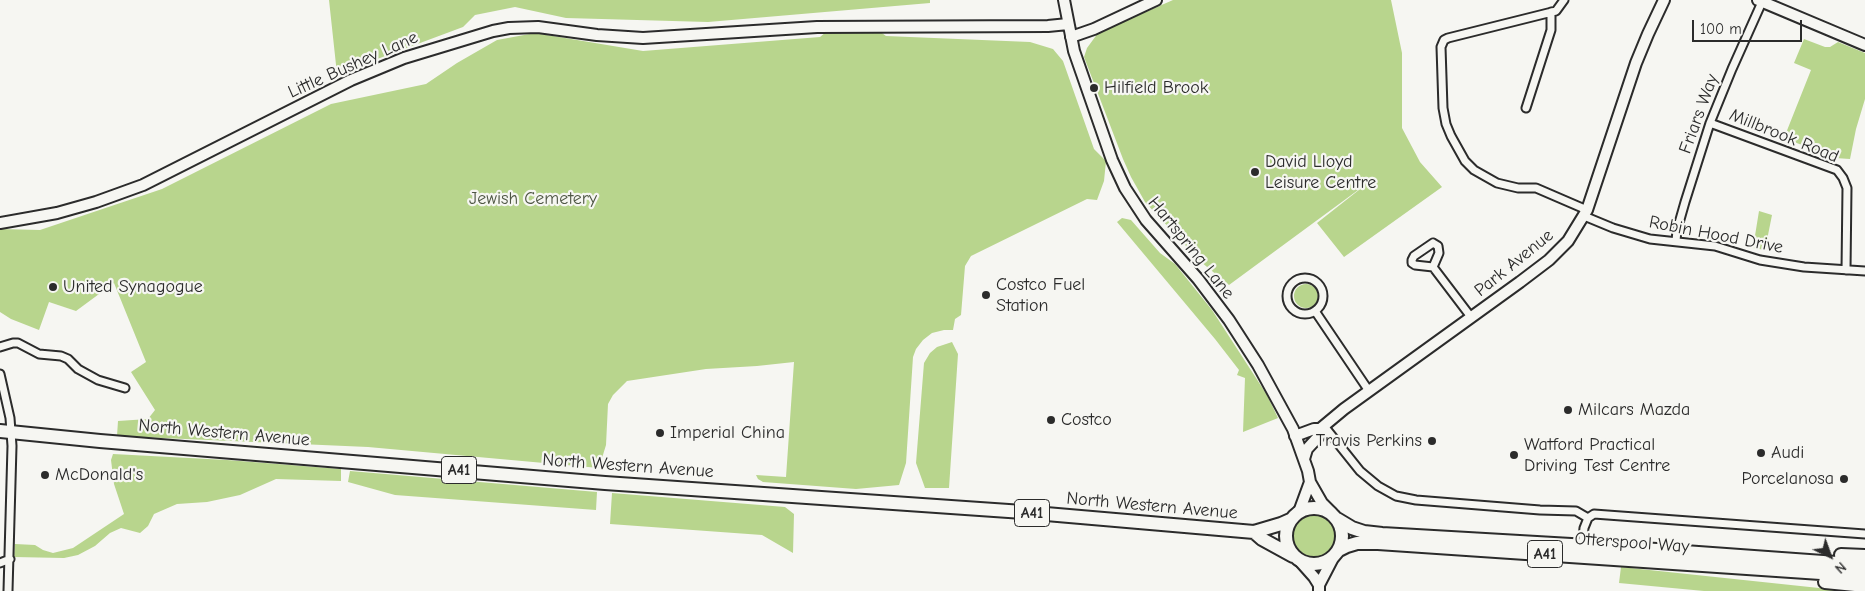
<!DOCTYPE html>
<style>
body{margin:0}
#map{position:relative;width:1865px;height:591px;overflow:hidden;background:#f6f6f2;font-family:"Comic Neue",sans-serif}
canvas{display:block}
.north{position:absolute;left:1805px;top:531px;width:50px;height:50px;-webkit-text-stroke:4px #f6f6f2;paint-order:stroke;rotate:138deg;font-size:14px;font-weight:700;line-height:20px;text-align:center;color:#2b2b2b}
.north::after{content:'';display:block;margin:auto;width:18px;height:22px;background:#2b2b2b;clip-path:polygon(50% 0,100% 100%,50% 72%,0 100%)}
.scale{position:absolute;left:1692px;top:20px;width:110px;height:22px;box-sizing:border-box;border:2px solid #2b2b2b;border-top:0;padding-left:6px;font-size:15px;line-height:18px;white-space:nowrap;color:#2b2b2b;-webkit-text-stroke:4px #f6f6f2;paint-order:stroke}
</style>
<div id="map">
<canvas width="1865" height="591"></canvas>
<div class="north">N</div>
<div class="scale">100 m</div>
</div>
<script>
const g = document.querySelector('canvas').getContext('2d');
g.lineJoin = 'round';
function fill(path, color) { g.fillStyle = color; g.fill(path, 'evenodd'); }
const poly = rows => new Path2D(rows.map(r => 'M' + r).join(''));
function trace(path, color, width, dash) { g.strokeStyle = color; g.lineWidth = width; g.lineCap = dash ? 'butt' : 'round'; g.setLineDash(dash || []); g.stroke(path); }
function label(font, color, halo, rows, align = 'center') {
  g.font = font + ' "Comic Neue",sans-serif'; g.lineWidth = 4.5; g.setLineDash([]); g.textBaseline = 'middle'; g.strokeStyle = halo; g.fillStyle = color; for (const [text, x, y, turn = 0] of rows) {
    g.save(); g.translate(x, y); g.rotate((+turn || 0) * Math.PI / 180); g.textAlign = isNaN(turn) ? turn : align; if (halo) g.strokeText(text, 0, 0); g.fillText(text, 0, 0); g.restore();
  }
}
const green = poly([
 [329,0,930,0,930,3,708,22,566,18,515,7,475,15,463,27,337,74],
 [1173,0,1391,0,1402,53,1402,128,1420,162,1442,187,1344,257,1317,223,1369,182,1229,285,1201,262,1145,202,1131,177,1123,159,1084,57,1087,48,1098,33],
 [879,31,886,36,1030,42,1053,49,1063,61,1094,149,1106,161,1104,181,1097,200,1087,199,971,256,965,266,961,315,955,319,953,330,944,330,932,333,923,340,916,349,913,357,906,463,899,485,856,489,763,482,758,479,756,475,786,477,794,362,757,366,706,369,627,381,613,395,608,404,606,445,599,468,368,447,117,436,118,421,148,419,155,410,131,372,146,362,114,283,76,311,49,302,39,330,11,319,0,312,0,229,40,230,162,189,331,104,426,84,457,63,497,40,535,33,643,51,820,37,826,32],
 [1804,39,1825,47,1830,47,1838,42,1865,53,1865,99,1856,129,1850,159,1835,158,1784,138,1811,70,1794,63],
 [1759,211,1772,215,1765,250,1753,248],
 [1122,218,1131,220,1160,253,1175,264,1212,310,1267,395,1278,418,1243,432,1245,378,1237,375,1239,370,1215,339,1117,222],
 '1294 296a12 12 0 1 1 24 0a12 12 0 1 1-24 0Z',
 [952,342,958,354,949,488,925,488,916,463,924,363,930,353,937,347],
 [113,454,227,460,341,469,341,481,276,479,240,495,207,502,177,504,154,514,148,526,140,533,121,528,110,533,95,546,78,555,64,558,14,557,15,544,35,545,43,550,53,553,73,548,124,514,114,484,111,460],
 [350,471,597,492,596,510,395,495,348,482],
 [612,493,785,507,794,514,793,553,762,535,610,524],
 '1292 536a22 22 0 1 1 44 0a22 22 0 1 1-44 0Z',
 [1621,567,1819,588,1856,591,1704,591,1619,583]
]);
const street = poly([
 [1564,0,1556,11,1448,38,1444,40,1441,47,1443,108,1446,124,1451,136,1465,161,1474,170,1497,183,1518,188,1536,188,1587,210],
 [1526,108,1551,30,1551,12],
 [1710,123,1837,170,1843,178,1847,188,1846,270],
 [1584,216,1613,228,1650,239,1715,246,1760,260,1804,267,1865,271],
 [1676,241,1677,230,1685,202,1710,123,1732,69,1762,2],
 [1433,243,1438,246,1439,253,1433,267,1415,265,1412,263,1412,260,1414,256,1433,243],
 [1433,267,1471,317],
 '1287 296a18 18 0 1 1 36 0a18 18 0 1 1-36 0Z',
 [1315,311,1369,391],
 [0,347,13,343,18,343,39,354,61,356,68,359,78,369,98,380,125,388],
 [0,374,10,418,12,446,8,591],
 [1324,426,1360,471,1378,486,1396,496,1416,500,1540,510,1576,511,1588,518,1594,514,1865,534],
 [1582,546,1584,528,1588,518],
 [0,563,10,559]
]);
const secondary = poly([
 [1064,0,1074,51,1112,160,1125,188,1146,220,1198,279,1229,320,1258,365,1293,429,1308,471,1310,482,1322,503,1332,513],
 [1758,0,1865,45],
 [1071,37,1094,29,1156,0],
 [0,223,57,213,96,202,143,185,351,80,404,58,493,31,509,28,538,27,597,35,643,38,817,27,1048,26,1068,24],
 [1295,436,1314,429,1320,429],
 [1304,459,1307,449,1319,436,1320,429,1344,409,1520,282,1549,260,1568,241,1587,210,1636,63,1648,34,1664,0],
 [1299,512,1310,482],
 [1298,559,1314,577,1319,585,1319,591],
 [1319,585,1333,558]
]);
const highway = poly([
 [0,431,100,441,605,483,1023,512,1254,532,1281,524,1290,520],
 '1286 536a28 28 0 1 1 56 0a28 28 0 1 1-56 0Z',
 [1337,519,1352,528,1364,532,1382,534,1657,550,1865,565],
 [1254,532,1262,539,1293,556],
 [1339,550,1347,546,1357,543,1378,543,1865,576],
 [1841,555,1865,556],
 [1825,582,1865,586]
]);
const markers = [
 [1094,88,5,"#2b2b2b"],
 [1255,172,5,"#2b2b2b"],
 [53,287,5,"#2b2b2b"],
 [986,295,5,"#2b2b2b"],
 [1568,410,5,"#2b2b2b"],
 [1051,420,5,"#2b2b2b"],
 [660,433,5,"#2b2b2b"],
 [1432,441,5,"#2b2b2b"],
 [1761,453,5,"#2b2b2b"],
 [1514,455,5,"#2b2b2b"],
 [45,475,5,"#2b2b2b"],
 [1844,479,5,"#2b2b2b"]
];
const shields = [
 [459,470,35],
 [1032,513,35],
 [1545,554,35]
];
const shieldNames = [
 ["A41",459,470],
 ["A41",1032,513],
 ["A41",1545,554]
];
const streetNames = [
 ["Little Bushey Lane",353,65,-24],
 ["Friars Way",1699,114,-70],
 ["Millbrook Road",1784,136,22],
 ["Robin Hood Drive",1716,235,11],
 ["Hartspring Lane",1191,248,51],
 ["Park Avenue",1514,263,-39],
 ["North Western Avenue",224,433,5],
 ["North Western Avenue",628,466,4],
 ["North Western Avenue",1152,506,5],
 ["Otterspool Way",1632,543,4]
];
const poiNames = [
 ["Hilfield Brook",1104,88],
 ["David Lloyd",1265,162],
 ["Leisure Centre",1265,183],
 ["Costco Fuel",996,285],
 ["Station",996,306],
 ["United Synagogue",63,287],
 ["Milcars Mazda",1578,410],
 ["Costco",1061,420],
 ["Imperial China",670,433],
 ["Travis Perkins",1422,441,"right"],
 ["Watford Practical",1524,445],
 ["Driving Test Centre",1524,466],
 ["Audi",1771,453],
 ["McDonald's",55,475],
 ["Porcelanosa",1834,479,"right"]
];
const parkNames = [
 ["Jewish Cemetery",533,199]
];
fill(green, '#b8d58d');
trace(street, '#2b2b2b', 11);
trace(secondary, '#2b2b2b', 14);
trace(highway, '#2b2b2b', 16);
trace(street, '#f6f6f2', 7);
trace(secondary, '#f6f6f2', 10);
trace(highway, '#f6f6f2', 12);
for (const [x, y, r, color] of markers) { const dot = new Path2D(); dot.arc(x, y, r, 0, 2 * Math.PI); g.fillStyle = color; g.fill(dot); trace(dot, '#f6f6f2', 2); }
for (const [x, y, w] of shields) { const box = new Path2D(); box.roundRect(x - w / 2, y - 13.5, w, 27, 4); g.fillStyle = '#f6f6f2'; g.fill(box); trace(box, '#2b2b2b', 1); }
label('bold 16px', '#2b2b2b', null, shieldNames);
label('18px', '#2b2b2b', '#f6f6f2', streetNames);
label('18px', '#2b2b2b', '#f6f6f2', poiNames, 'left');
label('18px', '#4e5644', '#f6f6f2', parkNames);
</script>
